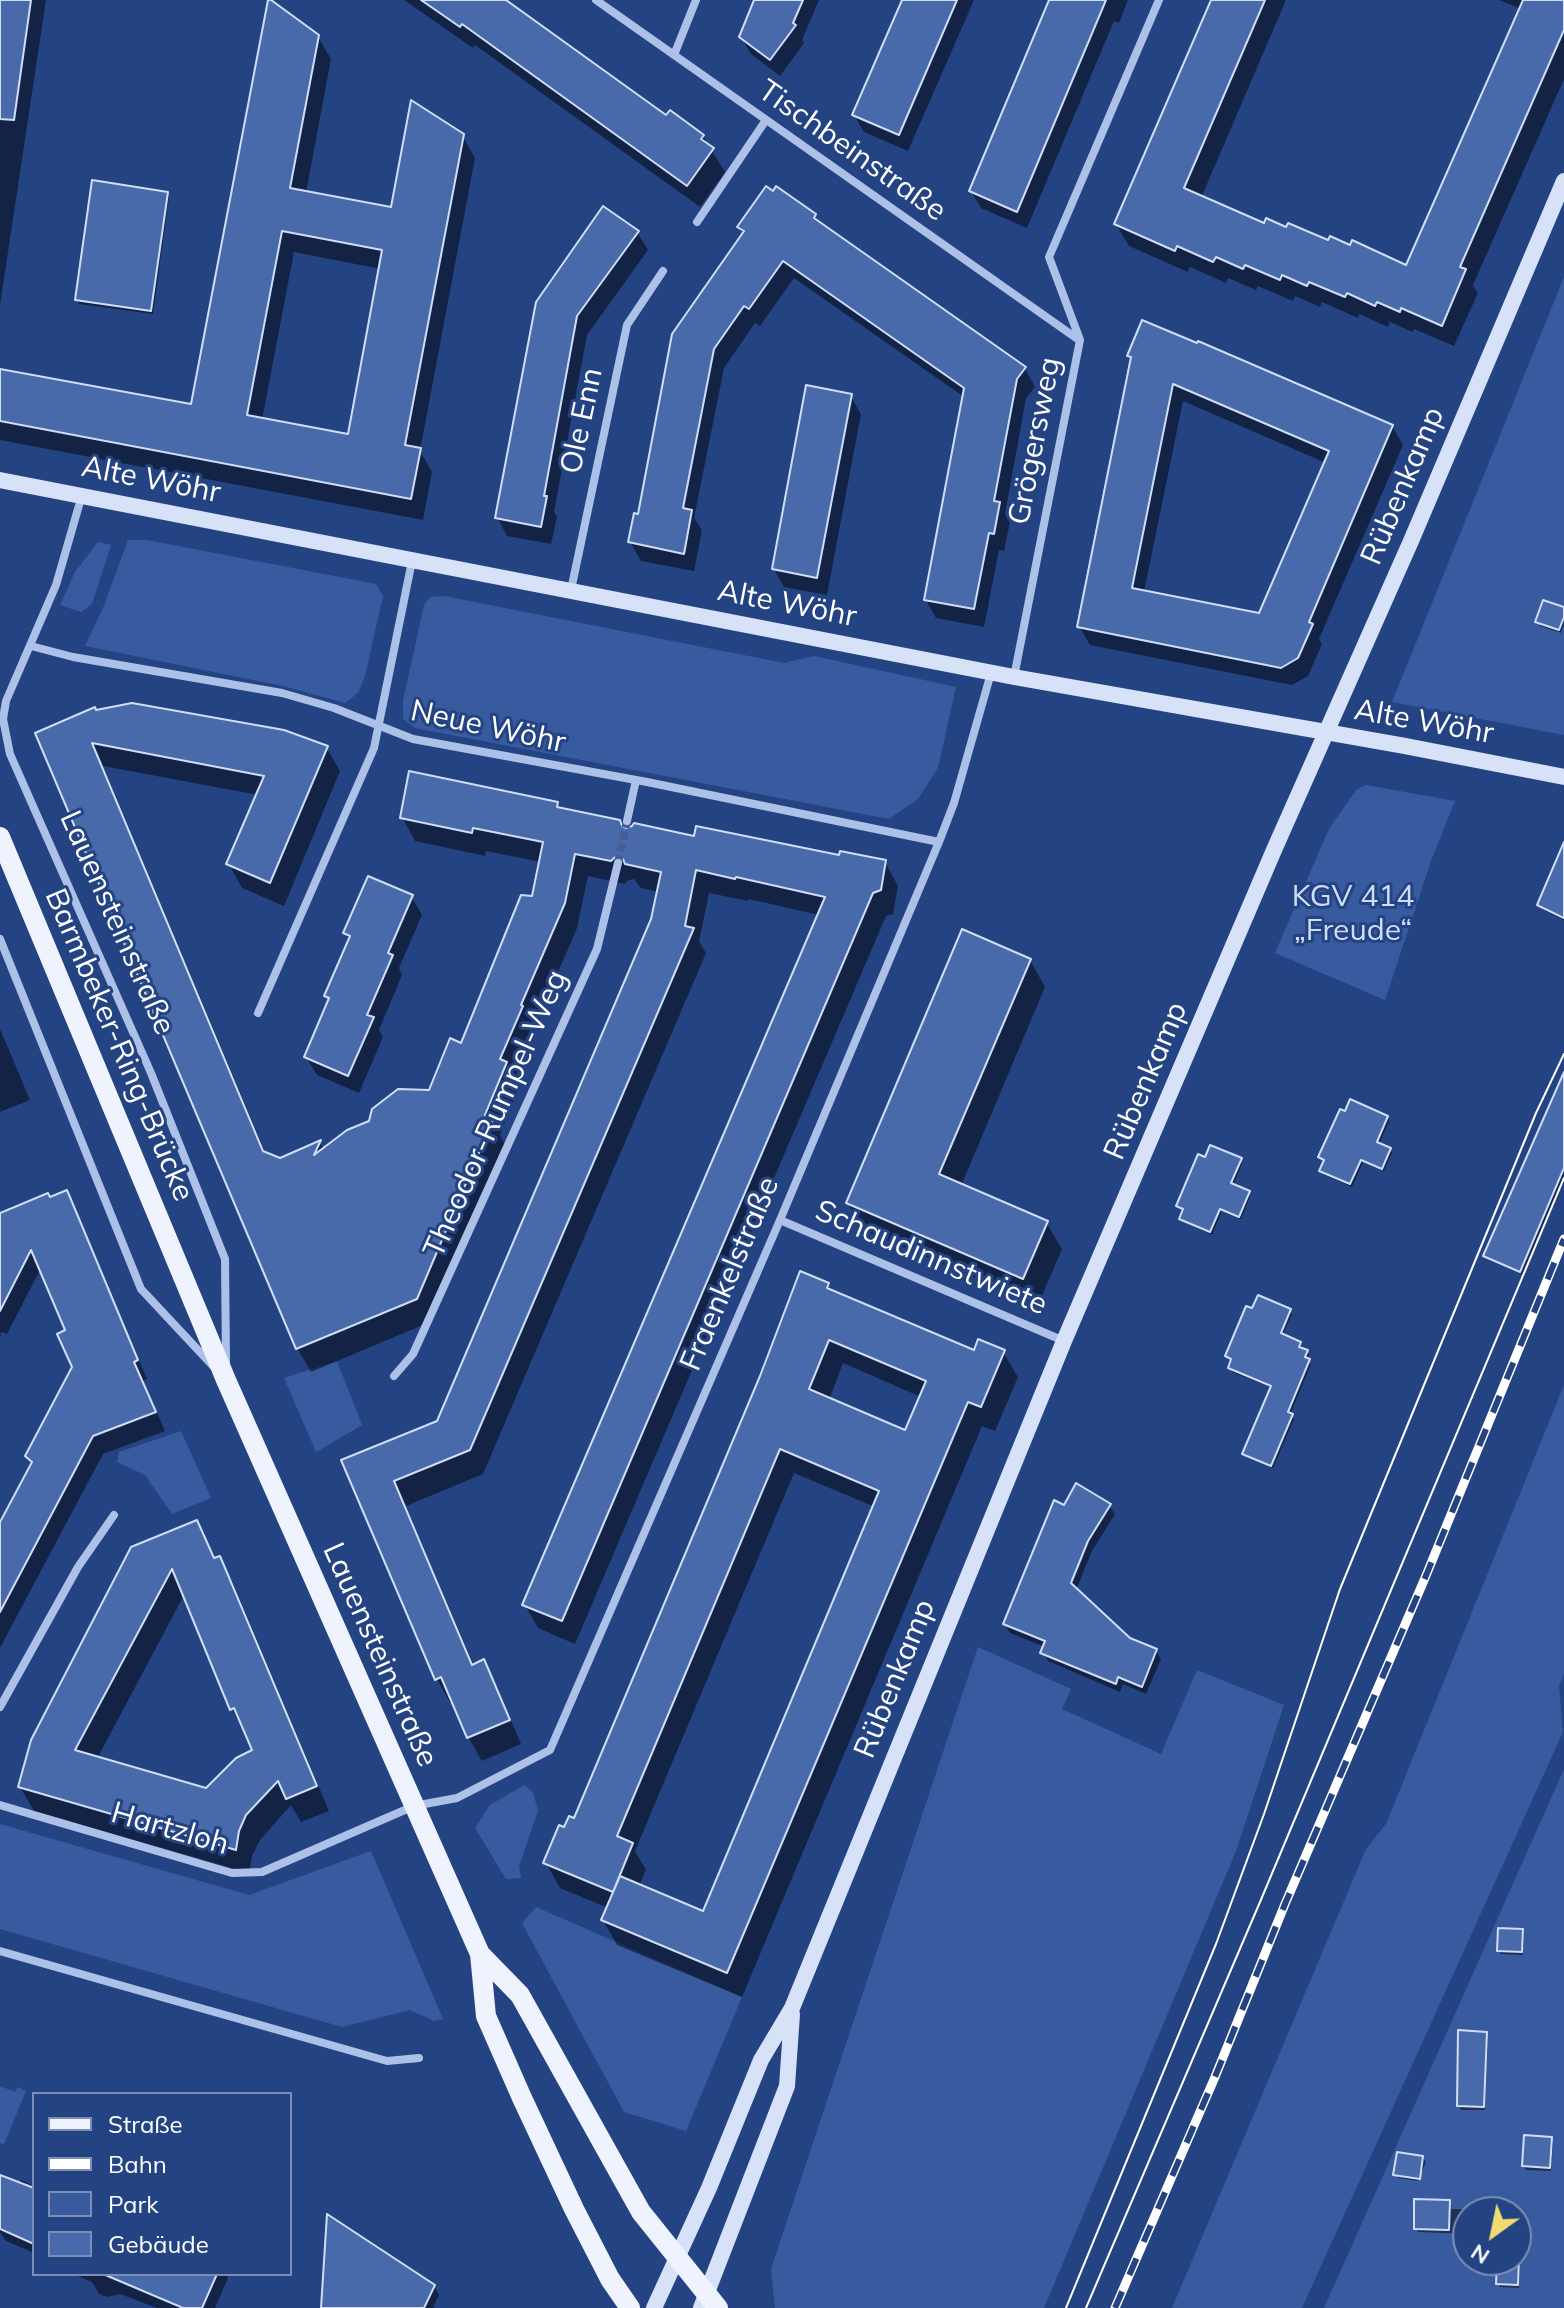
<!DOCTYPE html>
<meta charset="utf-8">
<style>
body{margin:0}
#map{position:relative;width:1564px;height:2308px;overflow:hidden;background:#244383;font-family:Mulish,sans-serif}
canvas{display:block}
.legend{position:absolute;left:32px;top:2092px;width:260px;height:184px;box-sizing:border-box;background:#244383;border:2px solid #7c8eb5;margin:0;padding:10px 14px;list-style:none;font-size:24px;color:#fff}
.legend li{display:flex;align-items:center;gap:16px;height:40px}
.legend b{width:40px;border:2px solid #7c8eb5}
.north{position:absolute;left:1452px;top:2196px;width:80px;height:80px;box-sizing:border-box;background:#244383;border:2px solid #7c8eb5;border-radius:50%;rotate:213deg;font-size:22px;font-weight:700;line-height:32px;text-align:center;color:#fff}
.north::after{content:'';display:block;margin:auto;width:28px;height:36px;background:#f2db71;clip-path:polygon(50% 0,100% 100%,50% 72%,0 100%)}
</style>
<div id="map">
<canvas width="1564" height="2308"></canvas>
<ul class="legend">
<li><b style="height:10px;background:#eff3fe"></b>Straße</li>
<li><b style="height:10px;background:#fff"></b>Bahn</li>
<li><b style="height:22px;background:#385ba0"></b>Park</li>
<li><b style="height:22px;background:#486aaa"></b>Gebäude</li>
</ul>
<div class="north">N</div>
</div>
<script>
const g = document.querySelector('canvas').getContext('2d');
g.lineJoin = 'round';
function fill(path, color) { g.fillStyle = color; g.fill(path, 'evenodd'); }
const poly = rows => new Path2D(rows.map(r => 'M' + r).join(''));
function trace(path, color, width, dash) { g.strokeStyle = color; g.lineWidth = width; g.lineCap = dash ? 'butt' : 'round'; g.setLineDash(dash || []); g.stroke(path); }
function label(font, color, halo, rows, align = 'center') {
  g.font = font + ' Mulish,sans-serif'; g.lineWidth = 6; g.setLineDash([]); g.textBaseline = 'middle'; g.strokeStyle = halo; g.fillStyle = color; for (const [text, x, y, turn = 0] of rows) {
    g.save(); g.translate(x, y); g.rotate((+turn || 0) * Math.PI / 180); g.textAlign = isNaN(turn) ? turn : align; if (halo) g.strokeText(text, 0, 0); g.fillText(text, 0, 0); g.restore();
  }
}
const green = poly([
 [1564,277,1564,735,1392,702],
 [128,540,147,540,376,584,383,596,365,676,358,693,345,703,283,686,85,646,103,608],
 [98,542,111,545,92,604,81,612,60,605,75,572],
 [444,596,784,663,814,656,956,687,938,768,918,799,889,819,415,728,403,719,403,701,424,605,430,597],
 [1366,785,1455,801,1431,861,1385,1000,1275,953,1329,829,1356,790],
 [337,1361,362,1425,316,1452,284,1378],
 [1564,1385,1564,1674,1559,1686,1563,1732,1302,2308,1172,2308,1366,1849,1386,1824],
 [181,1431,211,1498,172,1514,145,1475,117,1462,119,1452],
 [978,1647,1071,1689,1062,1709,1161,1754,1197,1670,1284,1705,1236,1851,1044,2308,775,2308,771,2269],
 [1564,1769,1564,2308,1324,2308,1379,2185],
 [1468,2212,1516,2212,1516,2260,1468,2260],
 [524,1785,533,1792,538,1811,519,1866,521,1878,506,1879,475,1828,490,1805],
 [0,1824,249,1895,371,1851,443,2019,434,2021,410,2010,342,2027,0,1929],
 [536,1907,742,1997,686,2131,624,2112,522,1923],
 [0,2086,15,2092,18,2087,26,2091,4,2144,0,2143]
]);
const shadow = poly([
 [0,0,46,0,0,305],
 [404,0,502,0,667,117,703,136,725,172,700,207,475,45,473,48],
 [756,0,819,0,802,40,804,43,780,76,751,54,741,37],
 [904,0,974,0,908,151,864,132,854,115],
 [1052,0,1128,0,1119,23,1114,21,1027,228,981,208,971,191],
 [1213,0,1286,0,1201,198,1265,226,1329,242,1407,267,1521,9,1499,0,1564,0,1564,79,1473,285,1478,293,1454,346,1414,329,1412,332,1390,322,1388,327,1359,314,1358,318,1322,302,1320,307,1295,296,1293,301,1258,286,1256,290,1228,278,1226,283,1190,267,1188,272,1129,246,1116,224],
 [318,37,331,59,306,193,392,210,462,135,475,158,420,451,432,472,423,520,0,440,0,371,193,407],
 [294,252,381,269,349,436,262,420],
 [167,194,169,197,153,314,79,304,77,300],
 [815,216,820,225,1025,369,1035,387,1026,398,1005,514,1010,522,1004,551,999,550,984,627,936,618,926,600,964,397,794,278,760,326,755,323,724,368,694,518,702,530,694,571,641,561,630,542,744,235,740,227],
 [637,232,648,250,587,335,554,512,557,517,551,544,507,536,497,517,537,303],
 [1129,355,1392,426,1403,445,1319,639,1322,644,1308,676,1292,685,1090,645,1079,626,1132,361],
 [1183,401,1326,463,1260,616,1144,592],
 [850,395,861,414,827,595,784,587,774,569],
 [1564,609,1564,625,1561,633,1540,626,1538,622],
 [38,734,326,747,340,771,284,906,242,888,229,864,258,795,103,766,266,1154,280,1160,320,1143,324,1150,430,1092,462,1045,534,899,541,862,486,851,485,856,415,841,402,817,556,804,559,810,623,828,885,862,898,886,893,914,886,916,575,1644,538,1628,525,1605,819,915,749,899,748,901,709,893,699,941,706,953,483,1474,406,1506,474,1666,483,1662,496,1685,521,1744,482,1761,468,1737,453,1701,450,1703,437,1679,344,1461,438,1423,653,920,659,892,641,888,634,879,627,881,625,884,588,876,577,928,534,1028,535,1031,515,1079,519,1087,500,1135,505,1145,430,1322,311,1372,297,1348],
 [1564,887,1564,920,1542,909,1539,905],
 [411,896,422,915,399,968,402,975,379,1030,383,1037,359,1093,317,1075,306,1057,330,1002,326,996,350,941,345,933],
 [1030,960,1045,987,961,1186,1046,1222,1062,1249,1038,1305,863,1230,848,1203],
 [0,1029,30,1100,0,1112],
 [1564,1077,1564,1175,1522,1274,1487,1259,1485,1255],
 [1387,1117,1389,1121,1379,1145,1390,1149,1392,1153,1384,1171,1363,1162,1352,1187,1324,1175,1321,1171,1326,1162,1320,1157],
 [1206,1160,1240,1160,1242,1164,1233,1186,1248,1193,1250,1197,1241,1219,1222,1211,1212,1235,1184,1222,1181,1218,1184,1211,1178,1206],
 [66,1193,76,1211,147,1379,143,1381,165,1431,103,1454,0,1648,0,1526,32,1465,27,1456,74,1367,68,1331,41,1268,7,1334,1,1332,0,1337,0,1215],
 [828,1285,832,1292,975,1352,1003,1352,1018,1377,995,1431,982,1426,742,1997,617,1945,603,1920,608,1908,560,1888,546,1863,565,1830,575,1820],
 [843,1363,921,1397,906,1433,829,1400],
 [794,1473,875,1507,704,1914,639,1886,646,1870,635,1851],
 [1289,1310,1292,1314,1282,1336,1299,1343,1301,1349,1306,1352,1309,1355,1307,1360,1311,1364,1290,1415,1294,1419,1273,1468,1247,1457,1245,1453,1272,1388,1232,1372,1230,1368,1233,1361,1228,1356],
 [1109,1506,1115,1514,1092,1551,1076,1590,1129,1640,1156,1651,1161,1659,1146,1694,1123,1684,1120,1692,1048,1661,1043,1652,1045,1647,1010,1633,1005,1624,1065,1507],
 [196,1523,216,1560,219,1558,233,1583,329,1811,301,1822,291,1805,260,1840,252,1856,249,1873,34,1811,20,1787],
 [184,1595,232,1709,255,1750,207,1791,97,1759],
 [1522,1931,1524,1934,1523,1955,1501,1954,1499,1951],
 [1486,2034,1488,2037,1485,2110,1461,2110,1459,2106],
 [1551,2139,1553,2143,1551,2171,1526,2170,1524,2166],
 [1399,2154,1424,2159,1426,2162,1418,2181,1398,2178,1396,2175],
 [21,2180,34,2186,34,2253,6,2241,0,2232,0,2188,19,2184],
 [1449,2202,1451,2209,1494,2209,1495,2212,1468,2212,1468,2234,1418,2232,1416,2229],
 [1518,2262,1520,2265,1519,2288,1500,2287,1498,2284],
 [73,2274,226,2274,228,2278,215,2308,157,2308,120,2294,107,2297,99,2294,92,2282],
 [434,2286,439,2295,433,2307,435,2308,323,2308]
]);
const building = poly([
 [0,0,31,0,14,120,0,119,0,0],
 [268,0,271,0,319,35,290,188,391,207,411,100,464,134,405,445,421,448,411,499,0,421,0,369,191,404,268,0],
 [282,231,382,250,348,434,247,415,282,231],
 [421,0,506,0,666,115,670,110,704,135,701,139,714,148,687,186,462,24,460,27,421,0],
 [754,0,803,0,793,23,796,25,770,60,739,37,754,0],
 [902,0,957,0,899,135,852,115,902,0],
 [1049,0,1106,0,1017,212,969,191,1049,0],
 [1211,0,1265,0,1184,188,1264,223,1266,218,1286,227,1288,223,1328,240,1330,236,1350,245,1352,240,1406,265,1523,0,1564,0,1564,30,1460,267,1466,269,1442,326,1401,308,1400,312,1377,302,1375,306,1347,293,1345,297,1309,282,1307,286,1282,275,1280,280,1245,265,1243,269,1216,257,1213,262,1177,246,1175,251,1114,224,1211,0],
 [92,180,168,192,151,311,75,300,92,180],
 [766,186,773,191,776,186,816,214,814,218,1026,367,1017,379,994,501,1000,502,994,534,989,533,974,609,924,600,964,388,783,261,749,309,744,306,714,349,683,508,692,510,684,554,628,542,634,513,638,514,672,334,744,231,737,227,766,186],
 [603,206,639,231,577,316,544,496,547,496,541,527,495,518,536,302,603,206],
 [1142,320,1197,343,1198,341,1393,425,1309,622,1313,624,1298,658,1281,668,1077,627,1131,357,1127,356,1142,320],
 [1173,384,1329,451,1259,613,1132,588,1173,384],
 [806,385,852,394,817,578,772,569,806,385],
 [1543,600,1564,607,1564,617,1559,630,1535,622,1543,600],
 [132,703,284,730,328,746,270,883,226,864,264,776,92,743,263,1151,280,1158,321,1140,314,1155,347,1130,369,1121,372,1109,398,1089,429,1090,450,1038,461,1043,521,895,532,896,543,842,473,828,472,833,400,818,409,771,558,802,557,807,620,820,622,826,626,828,632,826,634,823,694,836,696,826,839,855,840,851,886,860,881,890,873,893,562,1621,522,1605,825,897,736,877,735,879,696,870,685,926,694,928,470,1450,394,1481,472,1665,484,1659,510,1720,467,1738,441,1677,435,1680,341,1460,437,1421,651,919,661,872,625,864,623,859,619,856,614,858,611,861,575,854,565,903,521,1005,523,1006,500,1059,507,1062,485,1115,493,1120,417,1299,296,1349,35,733,95,707,96,710,132,703],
 [1564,842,1564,918,1537,905,1564,842],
 [368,876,413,895,388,953,393,955,367,1015,374,1017,348,1076,304,1057,329,998,324,996,350,936,343,933,368,876],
 [962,929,1031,959,939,1174,1048,1221,1023,1279,846,1203,962,929],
 [1564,1072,1564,1168,1520,1272,1483,1256,1564,1072],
 [1350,1099,1388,1116,1377,1142,1391,1148,1382,1169,1361,1160,1350,1184,1319,1171,1324,1160,1318,1157,1340,1109,1345,1111,1350,1099],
 [1210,1145,1242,1158,1231,1183,1250,1191,1239,1217,1220,1209,1210,1232,1179,1219,1183,1209,1176,1206,1198,1154,1205,1157,1210,1145],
 [67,1190,138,1360,134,1362,156,1412,93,1436,0,1612,0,1522,32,1462,25,1456,72,1367,57,1334,65,1330,31,1250,0,1311,0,1213,48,1193,50,1197,67,1190],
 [800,1271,829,1283,827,1288,974,1350,978,1339,1005,1350,981,1407,968,1402,727,1973,601,1920,620,1876,703,1911,879,1491,780,1449,617,1836,633,1843,613,1892,543,1863,559,1825,564,1827,569,1816,574,1818,760,1376,800,1271],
 [829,1340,926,1381,905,1430,809,1389,829,1340],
 [1258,1295,1291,1309,1281,1333,1301,1342,1299,1347,1308,1350,1305,1357,1310,1359,1288,1412,1293,1414,1271,1466,1242,1454,1271,1386,1228,1368,1231,1359,1225,1356,1246,1306,1252,1308,1258,1295],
 [1076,1483,1111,1504,1088,1541,1071,1583,1130,1638,1157,1649,1142,1687,1118,1677,1116,1684,1040,1653,1045,1641,1003,1624,1054,1500,1064,1505,1076,1483],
 [197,1520,214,1558,220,1556,317,1786,286,1799,278,1781,246,1815,239,1831,236,1850,18,1787,31,1740,131,1547,197,1520],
 [172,1569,230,1710,234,1708,252,1750,236,1758,206,1788,75,1750,172,1569],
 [1498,1928,1523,1929,1522,1952,1497,1951,1498,1928],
 [1458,2030,1487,2032,1484,2107,1457,2106,1458,2030],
 [1524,2135,1552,2137,1550,2168,1522,2166,1524,2135],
 [1397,2152,1423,2156,1420,2179,1393,2175,1397,2152],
 [0,2175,34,2188,34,2244,0,2229,0,2175],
 [1414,2199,1450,2200,1449,2230,1414,2229,1414,2199],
 [327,2214,435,2285,424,2308,321,2308,327,2214],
 [1497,2260,1519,2260,1518,2285,1496,2284,1497,2260],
 [103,2274,217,2274,202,2308,183,2308,103,2274]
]);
const streetTunnel = poly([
 [618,863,627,821]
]);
const street = poly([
 [596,0,1079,340],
 [674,55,696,0],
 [697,222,766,120],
 [82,495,56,585,6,701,3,719,10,754,151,1073,225,1259,226,1363],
 [571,590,627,325,663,271],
 [31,646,73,657,282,693,334,708,413,739,647,782,939,842],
 [1014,677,1080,340,1049,257,1159,0],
 [627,821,636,780],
 [0,939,141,1289,213,1366],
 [258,1013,374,748,412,561],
 [780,1220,1064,1341],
 [394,1376,413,1354,597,949,618,863],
 [0,1707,78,1567,114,1515],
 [0,1805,232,1873,262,1872,414,1806,457,1798,550,1750,780,1220,939,842,954,803,991,673],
 [0,1951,387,2061,419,2058]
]);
const secondary = poly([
 [0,480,1014,677,1405,746,1564,777],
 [654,2308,709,2188,761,2060,792,2008,1064,1341,1274,850,1411,541,1564,181],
 [701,2308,787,2086,792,2014]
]);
const primary = poly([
 [0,837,226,1380,480,1954,486,2016,522,2098,574,2209,610,2279,630,2308],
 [480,1954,520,1995,641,2212,718,2308]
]);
const tram = poly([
 [1066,2308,1216,1944,1264,1814,1340,1589,1536,1113,1564,1054],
 [1086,2308,1260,1902,1564,1178]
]);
const rail = poly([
 [1115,2308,1215,2077,1285,1904,1425,1578,1564,1239]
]);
const streetNames = [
 ["Tischbeinstraße",852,151,35],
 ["Ole Enn",582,421,-78],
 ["Grögersweg",1035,441,-79],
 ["Alte Wöhr",151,480,11],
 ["Rübenkamp",1403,486,-67],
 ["Alte Wöhr",787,604,11],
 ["Alte Wöhr",1424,722,10],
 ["Neue Wöhr",488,727,12],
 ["Lauensteinstraße",117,923,66],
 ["Barmbeker-Ring-Brücke",119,1045,67],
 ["Rübenkamp",1146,1081,-67],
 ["Theodor-Rumpel-Weg",496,1114,-66],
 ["Schaudinnstwiete",931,1258,23],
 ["Fraenkelstraße",730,1274,-67],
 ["Lauensteinstraße",380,1655,66],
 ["Rübenkamp",895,1679,-68],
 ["Hartzloh",170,1829,16]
];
const parkNames = [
 ["KGV 414",1353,897],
 ["„Freude“",1353,931]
];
fill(green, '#385ba0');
fill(shadow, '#0007');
fill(building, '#486aaa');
trace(building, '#d0ddf6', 2);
trace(streetTunnel, '#455f96', 8, [8, 4]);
trace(street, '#adc1e8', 8);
trace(secondary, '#d7e1f7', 16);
trace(primary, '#eff3fe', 20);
trace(tram, '#fff', 2);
trace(rail, '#fff', 9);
trace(rail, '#244383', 6, [18]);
label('30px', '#fff', '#244383', streetNames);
label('30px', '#d0ddf6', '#244383', parkNames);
</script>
